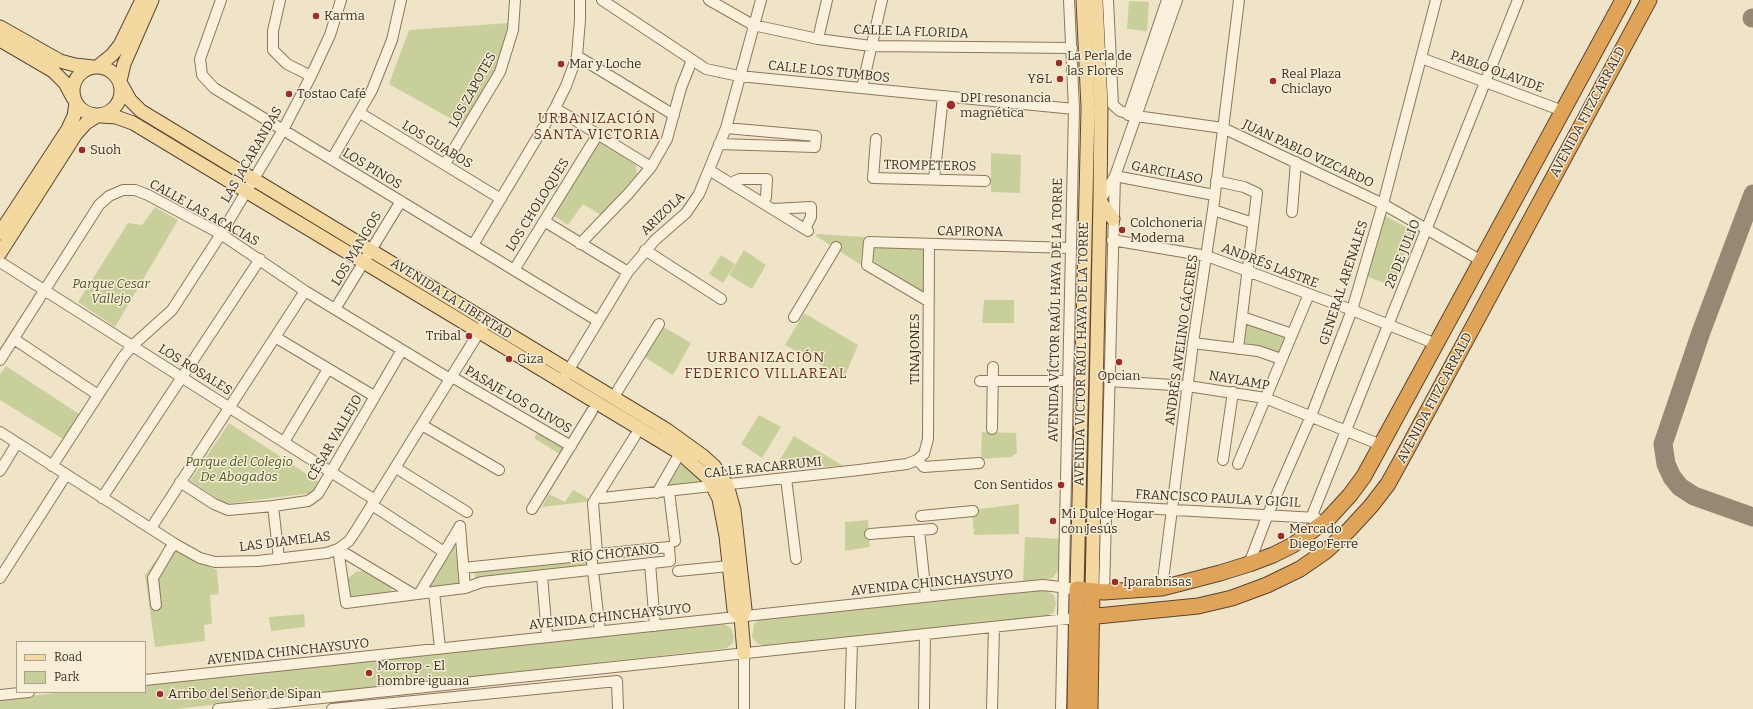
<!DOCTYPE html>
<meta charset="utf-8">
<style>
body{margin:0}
#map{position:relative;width:1753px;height:709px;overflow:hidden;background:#f0e4c8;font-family:Bitter,serif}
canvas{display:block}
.legend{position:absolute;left:16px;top:641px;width:130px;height:52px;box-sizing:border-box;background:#f7eed8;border:1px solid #ada18e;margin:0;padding:5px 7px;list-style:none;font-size:12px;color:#3d2e20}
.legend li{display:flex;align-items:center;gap:8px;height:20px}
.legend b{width:20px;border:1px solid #ada18e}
</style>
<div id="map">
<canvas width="1753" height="709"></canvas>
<ul class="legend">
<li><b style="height:5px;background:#f3d9a0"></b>Road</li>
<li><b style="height:11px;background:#c9cf9b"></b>Park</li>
</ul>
</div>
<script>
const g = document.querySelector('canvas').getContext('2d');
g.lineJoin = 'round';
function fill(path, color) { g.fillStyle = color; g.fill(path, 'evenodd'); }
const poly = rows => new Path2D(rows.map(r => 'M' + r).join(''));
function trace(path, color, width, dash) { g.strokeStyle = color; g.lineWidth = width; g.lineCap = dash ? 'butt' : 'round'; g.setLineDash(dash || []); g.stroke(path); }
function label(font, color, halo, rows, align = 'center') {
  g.font = font + ' Bitter,serif'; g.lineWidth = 3; g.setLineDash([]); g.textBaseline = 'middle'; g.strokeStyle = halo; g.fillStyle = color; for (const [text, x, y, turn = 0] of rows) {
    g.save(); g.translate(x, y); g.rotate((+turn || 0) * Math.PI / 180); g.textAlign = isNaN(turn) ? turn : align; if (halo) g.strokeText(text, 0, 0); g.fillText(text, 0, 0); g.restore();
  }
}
const green = poly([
 [1129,1,1149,2,1147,31,1127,29],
 [508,23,497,70,464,126,389,84,409,30],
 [598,140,636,165,637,174,601,215,583,204,568,225,551,214],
 [991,153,1021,155,1020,193,991,192],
 [155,207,178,220,115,327,78,302,128,223,142,225],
 [1384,215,1413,231,1393,286,1365,276],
 [817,234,864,237,861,265,816,236],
 [873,247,924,248,924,289,922,291,873,261],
 [744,250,766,265,752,289,729,275],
 [721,255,735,264,723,283,709,274],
 [984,300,1014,300,1014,323,982,323],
 [804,313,858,345,844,378,785,345],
 [1242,322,1285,336,1278,355,1239,346],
 [660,325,691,343,673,375,641,355],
 [6,366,79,414,63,439,0,400,0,374],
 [759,415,781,427,762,458,741,444],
 [229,423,319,482,311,493,226,504,190,481],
 [538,432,565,448,561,455,534,438],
 [982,432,1016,433,1017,453,1011,457,981,459],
 [794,436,843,466,775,468],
 [681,460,705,481,666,486],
 [573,490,593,501,542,507,549,494,565,502],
 [1019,504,1019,534,974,535,972,510],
 [868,520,870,547,845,551,845,522],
 [1025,537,1061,539,1059,568,1053,578,1023,583],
 [168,544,190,559,217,570,219,594,210,595,212,624,204,625,205,641,155,647,145,575],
 [451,546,455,546,460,584,430,587,428,584],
 [587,559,587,567,475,578,475,571],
 [362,571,390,586,392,589,389,594,349,598,347,579,356,572],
 [1045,590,1054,595,1056,603,1054,612,1045,617,764,646,757,643,752,637,754,624,760,619],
 [304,614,305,627,271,631,269,617],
 [722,623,731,628,734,637,733,643,727,648,722,649,175,709,0,709,0,699,66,692,145,692,145,684]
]);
const taxiway = poly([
 [1752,18,1753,18],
 [1753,194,1701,332,1663,444,1666,464,1672,477,1680,487,1694,496,1753,517]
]);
const minor = poly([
 [221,0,200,59,202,75,214,88,598,321],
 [280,0,273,31,273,50,287,64,311,76],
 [602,0,706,69,739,76,1074,109],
 [709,0,753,25,818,39,871,46,1072,48],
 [1108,0,1113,105,1120,111,1136,116,1223,128,1383,204,1480,260],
 [818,39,827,0],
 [577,56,674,115],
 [1421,58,1563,111],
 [862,88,882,0],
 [555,108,651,167],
 [360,113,501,199],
 [1128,115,1167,0],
 [876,139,873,178,985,181],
 [719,144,815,147,816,136,726,128],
 [332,159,372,90,392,40,401,0],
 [445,164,500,72,513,30,515,0],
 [709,170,808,231],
 [1115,176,1214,195],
 [934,179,943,97],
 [1216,181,1244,187,1257,193,1238,349],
 [733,185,735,181,740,179,767,179,766,197,763,203],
 [1100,201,1115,176,1177,0],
 [773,209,811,207,811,217,805,229],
 [1213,210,1253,223],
 [1292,212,1296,162],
 [544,221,628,272],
 [1112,240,1207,256,1352,310,1436,344],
 [580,244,628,194,651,167,667,139,681,88,692,60],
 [473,245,555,108,566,86,577,56,580,20,580,0],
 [645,250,721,299],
 [0,262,375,500],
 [514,270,598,134],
 [928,301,867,265,869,242,1070,248],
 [335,309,401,201],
 [794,317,836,247],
 [1242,317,1292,334],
 [275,337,374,396],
 [14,339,98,395],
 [1193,343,1258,351,1281,359],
 [0,360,99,205,109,196,123,190,135,190,148,195,221,234,305,291,450,379],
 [452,377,571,446],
 [562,381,628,272,655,240,686,213,699,194,726,128,761,0],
 [980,381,1068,381],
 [1109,381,1188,386,1265,398,1381,445],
 [613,398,659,324],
 [422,425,499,470],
 [992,429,993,367],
 [0,432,175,544,200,558,215,562,258,561,327,553,338,549,349,541,357,529,486,321],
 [284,442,328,369],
 [917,460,924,467,979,463],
 [1223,460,1233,392],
 [1238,464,1309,294],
 [52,466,123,357,132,346,172,310,221,234,283,130,311,76,330,35,341,0],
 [396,468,467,512],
 [0,471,17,443],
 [786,478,796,559],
 [180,482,214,504,228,510,273,506,308,501,318,494,402,350],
 [669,491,675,541],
 [657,493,680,453],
 [102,498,260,259],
 [602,498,859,470,907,464,917,460,924,454,928,439,929,244],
 [372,505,444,552],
 [273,506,279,559],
 [1106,506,1316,518],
 [532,509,592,411],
 [921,516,973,511],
 [1311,518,1518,0],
 [460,526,465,588],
 [151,528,305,291],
 [919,530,926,596],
 [870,534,932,529],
 [338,549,346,603,465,588,482,582,670,561,669,547,463,568],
 [338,549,413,594],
 [597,553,593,503,635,436],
 [592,562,600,631],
 [650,563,655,626],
 [1249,564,1268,514,1311,416,1352,310,1383,204,1436,0],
 [678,571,729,566],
 [542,575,547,636],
 [0,578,66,475],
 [1162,588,1193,343,1213,210,1239,0],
 [434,592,440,648],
 [1104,592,1115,176],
 [419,594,460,526],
 [156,605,153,578,170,549,175,544],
 [145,680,980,591,1043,585,1077,589],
 [0,695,29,692],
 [218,709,1077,618],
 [332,709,617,681,618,709],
 [744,709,744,653],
 [850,709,852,642],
 [924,709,925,634],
 [992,709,994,627],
 [1061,709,1074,109,1069,0]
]);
const major = poly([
 [0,27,60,61,75,65,93,67],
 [0,40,53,71,65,83,73,98],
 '73 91a24 24 0 1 1 48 0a24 24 0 1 1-48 0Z',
 [97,67,112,55,120,45,142,0],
 [120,81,124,64,152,0],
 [121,84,130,100,141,111,667,430,703,456,714,466,727,485,734,510,745,609,741,617,744,653],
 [101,116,116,117,133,123,680,453,709,479,719,499,726,536,734,610,741,617],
 [1100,201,1113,219],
 [0,233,68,129,74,116,76,103],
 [0,253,76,134,86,123,97,116],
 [1077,589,1088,108,1083,0],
 [1092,591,1100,201,1101,106,1096,0]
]);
const highway = poly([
 [1077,618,1198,606,1232,598,1267,585,1300,569,1326,551,1349,530,1371,506,1388,484,1404,455,1649,0],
 [1075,709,1077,589,1104,592,1162,588,1220,573,1249,564,1273,555,1293,545,1328,519,1350,495,1364,476,1436,344,1623,0],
 [1090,709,1092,591]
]);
const markers = [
 [316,16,4,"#9e2a2b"],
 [1059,63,4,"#9e2a2b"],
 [561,64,4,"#9e2a2b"],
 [1060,79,4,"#9e2a2b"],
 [1273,81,4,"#9e2a2b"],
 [289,94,4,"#9e2a2b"],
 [951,105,5,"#9e2a2b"],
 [82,150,4,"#9e2a2b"],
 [1122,230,4,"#9e2a2b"],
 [469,336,4,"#9e2a2b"],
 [509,359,4,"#9e2a2b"],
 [1119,362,4,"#9e2a2b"],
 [1061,485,4,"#9e2a2b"],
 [1053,521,4,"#9e2a2b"],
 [1281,536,4,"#9e2a2b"],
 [1115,582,4,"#9e2a2b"],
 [369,673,4,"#9e2a2b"],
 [160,694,4,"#9e2a2b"]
];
const poiNames = [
 ["Karma",324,16],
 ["La Perla de",1067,56],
 ["las Flores",1067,71],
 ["Mar y Loche",569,64],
 ["Real Plaza",1281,74],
 ["Chiclayo",1281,89],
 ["Y&L",1052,79,"right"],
 ["Tostao Café",297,94],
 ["DPI resonancia",960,98],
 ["magnética",960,113],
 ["Suoh",90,150],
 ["Colchoneria",1130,223],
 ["Moderna",1130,238],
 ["Tribal",461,336,"right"],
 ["Giza",517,359],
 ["Opcian",1119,376,"center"],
 ["Con Sentidos",1053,485,"right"],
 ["Mi Dulce Hogar",1061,514],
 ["con Jesús",1061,529],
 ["Mercado",1289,529],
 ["Diego Ferre",1289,544],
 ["Iparabrisas",1123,582],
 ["Morrop - El",377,666],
 ["hombre iguana",377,681],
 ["Arribo del Señor de Sipan",168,694]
];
const streetNames = [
 ["CALLE LA FLORIDA",911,32,2],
 ["CALLE LOS TUMBOS",829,72,6],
 ["PABLO OLAVIDE",1497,72,20],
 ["LOS ZAPOTES",473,90,-61],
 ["AVENIDA FITZCARRALD",1588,112,-62],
 ["LOS GUABOS",437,145,31],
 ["JUAN PABLO VIZCARDO",1308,154,25],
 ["LAS JACARANDAS",252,155,-60],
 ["TROMPETEROS",930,166,1],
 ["LOS PINOS",372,169,31],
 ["GARCILASO",1167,173,11],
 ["LOS CHOLOQUES",538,205,-58],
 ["CALLE LAS ACACIAS",204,213,29],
 ["ARIZOLA",663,214,-44],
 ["CAPIRONA",970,232,1],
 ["LOS MANGOS",357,249,-59],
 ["28 DE JULIO",1403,254,-68],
 ["ANDRÉS LASTRE",1270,266,21],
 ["GENERAL ARENALES",1344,283,-72],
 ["AVENIDA LA LIBERTAD",451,299,32],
 ["AVENIDA VÍCTOR RAÚL HAYA DE LA TORRE",1056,310,-89],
 ["ANDRÉS AVELINO CÁCERES",1182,340,-82],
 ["TINAJONES",915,349,-90],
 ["AVENIDA VICTOR RAÚL HAYA DE LA TORRE",1082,354,-89],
 ["LOS ROSALES",195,370,32],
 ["NAYLAMP",1239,381,10],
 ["AVENIDA FITZCARRALD",1435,398,-62],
 ["PASAJE LOS OLIVOS",518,400,30],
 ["CÉSAR VALLEJO",335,438,-60],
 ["CALLE RACARRUMI",763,468,-6],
 ["FRANCISCO PAULA Y GIGIL",1218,499,3],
 ["LAS DIAMELAS",285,542,-7],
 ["RÍO CHOTANO",615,554,-6],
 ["AVENIDA CHINCHAYSUYO",932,583,-6],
 ["AVENIDA CHINCHAYSUYO",610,617,-6],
 ["AVENIDA CHINCHAYSUYO",288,652,-6]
];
const parkNames = [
 ["Parque Cesar",111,284],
 ["Vallejo",111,299],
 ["Parque del Colegio",239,462],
 ["De Abogados",239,477]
];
const neighbourhoodNames = [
 ["URBANIZACIÓN",597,119],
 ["SANTA VICTORIA",597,135],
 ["URBANIZACIÓN",766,358],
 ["FEDERICO VILLAREAL",766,374]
];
fill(green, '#c9cf9b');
trace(taxiway, '#968974', 19);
trace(minor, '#8d765c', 12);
trace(major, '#5b4430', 15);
trace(highway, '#5b4430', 17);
trace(minor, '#faf1dc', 10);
trace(major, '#f3d9a0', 13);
trace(highway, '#e0a458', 15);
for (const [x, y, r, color] of markers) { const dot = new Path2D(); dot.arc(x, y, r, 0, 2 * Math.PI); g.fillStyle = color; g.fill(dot); trace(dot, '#f7eed8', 1.5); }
label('13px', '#3d2e20', '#f7eed8', poiNames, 'left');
label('13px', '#3d2e20', '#f7eed8', streetNames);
label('italic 13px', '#4d5a26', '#f7eed8', parkNames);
g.letterSpacing = '1px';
label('14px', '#6b2e1e', '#f7eed8', neighbourhoodNames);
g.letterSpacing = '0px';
</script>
